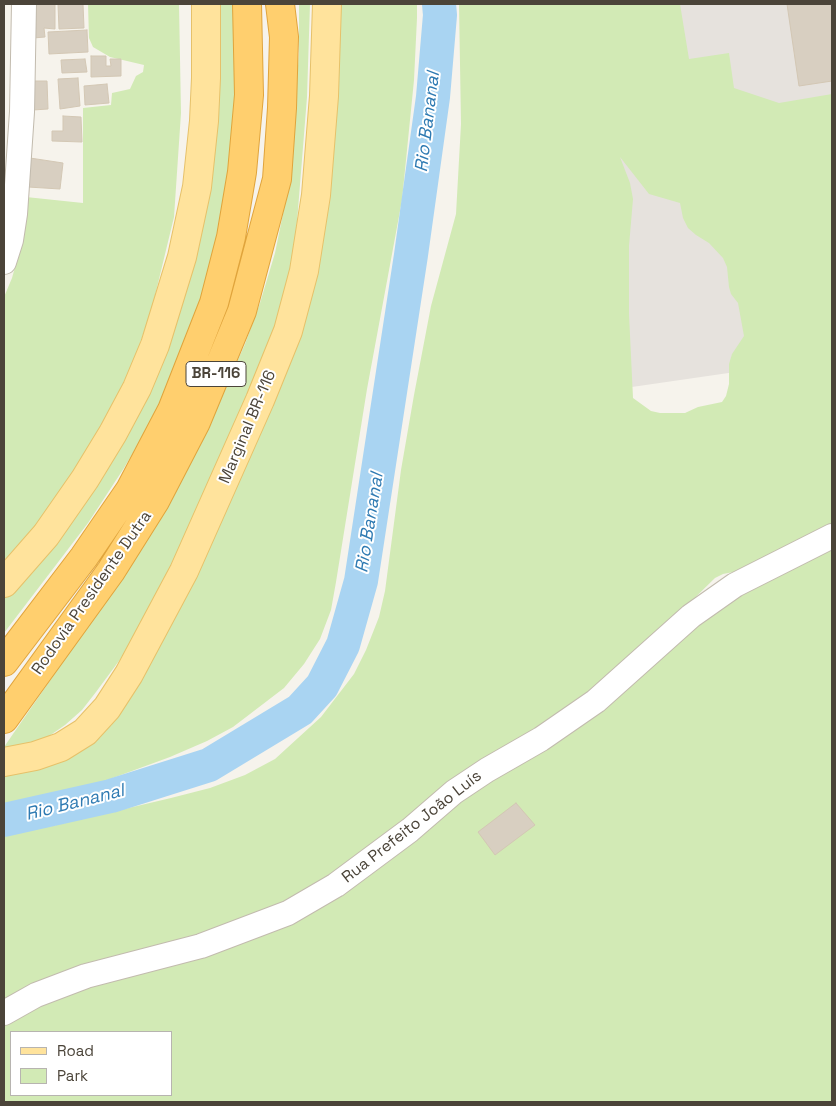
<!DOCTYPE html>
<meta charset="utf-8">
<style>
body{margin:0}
#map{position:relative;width:836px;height:1106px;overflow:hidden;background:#f6f3ec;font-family:"Space Grotesk",sans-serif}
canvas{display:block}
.frame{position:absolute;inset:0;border:5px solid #4b4439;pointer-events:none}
.legend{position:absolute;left:10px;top:1031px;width:162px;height:65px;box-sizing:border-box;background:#fff;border:1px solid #b7b4b0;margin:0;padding:6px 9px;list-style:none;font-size:15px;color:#4b4439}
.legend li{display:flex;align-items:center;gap:10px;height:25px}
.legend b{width:25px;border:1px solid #b7b4b0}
</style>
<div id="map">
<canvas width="836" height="1106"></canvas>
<div class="frame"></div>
<ul class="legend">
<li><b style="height:6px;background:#ffe39c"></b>Road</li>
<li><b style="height:14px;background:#d2eab5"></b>Park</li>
</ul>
</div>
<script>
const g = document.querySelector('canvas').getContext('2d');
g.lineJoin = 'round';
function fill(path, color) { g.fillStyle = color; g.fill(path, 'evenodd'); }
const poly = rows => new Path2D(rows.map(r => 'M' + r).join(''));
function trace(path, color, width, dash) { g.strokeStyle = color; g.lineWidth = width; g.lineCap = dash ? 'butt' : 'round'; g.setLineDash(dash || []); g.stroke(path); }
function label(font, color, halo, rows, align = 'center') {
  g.font = font + ' "Space Grotesk",sans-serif'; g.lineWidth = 4; g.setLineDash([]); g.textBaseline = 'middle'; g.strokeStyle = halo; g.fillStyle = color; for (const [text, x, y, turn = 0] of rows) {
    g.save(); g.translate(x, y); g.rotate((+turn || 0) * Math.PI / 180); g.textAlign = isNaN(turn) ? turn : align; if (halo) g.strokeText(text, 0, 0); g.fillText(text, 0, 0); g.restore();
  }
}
const industrial = poly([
 [486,4,832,4,832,358,556,398]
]);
const green = poly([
 [88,4,179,4,181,113,174,217,152,308,132,367,106,419,71,476,28,539,4,567,4,297,12,278,21,246,26,197,83,203,83,108,111,105,112,93,130,89,136,76,143,72,144,65,110,57,93,47,89,38],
 [220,4,235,4,234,119,232,151,224,201,206,284,199,309,165,392,147,429,124,468,88,523,4,633,4,599,122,436,219,70,221,29],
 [299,4,310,4,307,97,295,247,292,267,278,322,194,525,130,646,96,692,82,710,65,725,39,743,4,752,4,747,87,627,173,493,207,430,245,344,260,303,275,253,286,199,291,153,299,53],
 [338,4,417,4,417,18,414,80,402,200,367,389,336,582,331,610,320,639,304,664,284,688,233,727,207,741,170,757,72,793,4,810,4,775,84,740,280,372],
 [459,4,680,4,689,59,729,53,734,88,779,103,832,94,832,529,749,569,723,574,715,578,601,690,309,895,4,1007,4,834,52,826,171,798,210,788,245,775,275,759,321,717,354,674,366,650,379,617,385,591,401,470,414,395,431,306,456,214,461,124],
 [620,157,649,194,680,203,683,218,688,228,696,235,709,243,723,258,727,267,729,287,731,294,738,303,744,336,732,354,729,364,729,384,726,396,722,402,698,407,685,413,660,413,651,411,633,398,629,314,629,246,633,199,630,183],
 [832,541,832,1102,4,1102,4,1021,34,1005,318,909,355,886,391,860,437,818,718,603],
 [11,1032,171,1032,171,1095,11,1095]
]);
const river = poly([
 [4,820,111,796,209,765,300,710,322,686,343,645,361,581,411,255,433,97,440,15,439,4]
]);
const building = poly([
 [33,4,55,4,55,29,44,28,45,37,33,38,33,4],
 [58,4,83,4,84,28,59,29,58,4],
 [787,4,832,4,832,81,799,86,787,4],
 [87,30,88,52,49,54,48,32,87,30],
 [91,56,106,56,106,66,111,66,110,59,121,59,121,76,91,77,91,56],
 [85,59,87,72,62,73,61,60,85,59],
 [78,78,80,106,60,109,58,79,78,78],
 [32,81,47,81,48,109,33,110,32,81],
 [107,84,109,103,85,105,84,86,107,84],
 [63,116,81,117,82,142,52,141,52,131,63,131,63,116],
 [30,158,63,163,60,189,28,187,30,158],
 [516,803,535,825,495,855,478,832,516,803]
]);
const minor = poly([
 [4,262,11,240,15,214,22,112,24,4],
 [4,1013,36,995,86,976,201,946,288,913,336,885,410,830,454,792,487,770,541,739,596,701,691,616,735,585,832,536]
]);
const major = poly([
 [4,583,46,535,85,479,113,433,137,388,155,345,182,257,197,187,204,121,206,78,206,4],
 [4,762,35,756,61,747,85,732,107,708,129,674,184,571,260,400,288,331,304,271,316,195,324,96,327,4]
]);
const highway = poly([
 [4,662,84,557,130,490,172,410,214,303,231,237,242,172,249,95,247,4],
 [4,719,111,571,155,501,196,422,242,311,277,179,282,108,284,37,280,4]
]);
const shields = [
 [216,374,60]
];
const shieldNames = [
 ["BR-116",216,374]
];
const streetNames = [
 ["Marginal BR-116",248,427,-67],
 ["Rodovia Presidente Dutra",92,593,-55],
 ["Rua Prefeito João Luís",412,827,-38]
];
const waterNames = [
 ["Rio Bananal",428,122,-83],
 ["Rio Bananal",370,523,-81],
 ["Rio Bananal",75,803,-14]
];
fill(industrial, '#e6e2dd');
fill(green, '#d2eab5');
trace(river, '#a9d4f2', 34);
fill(building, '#d8cfc1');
trace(building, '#d3c7b4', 1);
trace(minor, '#c2bbae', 26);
trace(major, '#e6c16a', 30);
trace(highway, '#e0a43c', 30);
trace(minor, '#fff', 24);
trace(major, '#ffe39c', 28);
trace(highway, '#ffcf6e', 28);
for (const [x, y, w] of shields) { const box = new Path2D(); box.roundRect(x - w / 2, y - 12.5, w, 25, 4); g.fillStyle = '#fff'; g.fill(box); trace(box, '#4b4439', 1); }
label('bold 15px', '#4b4439', null, shieldNames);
label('16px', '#4b4439', '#fff', streetNames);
label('italic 18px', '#2e7ab2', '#fff', waterNames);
</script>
